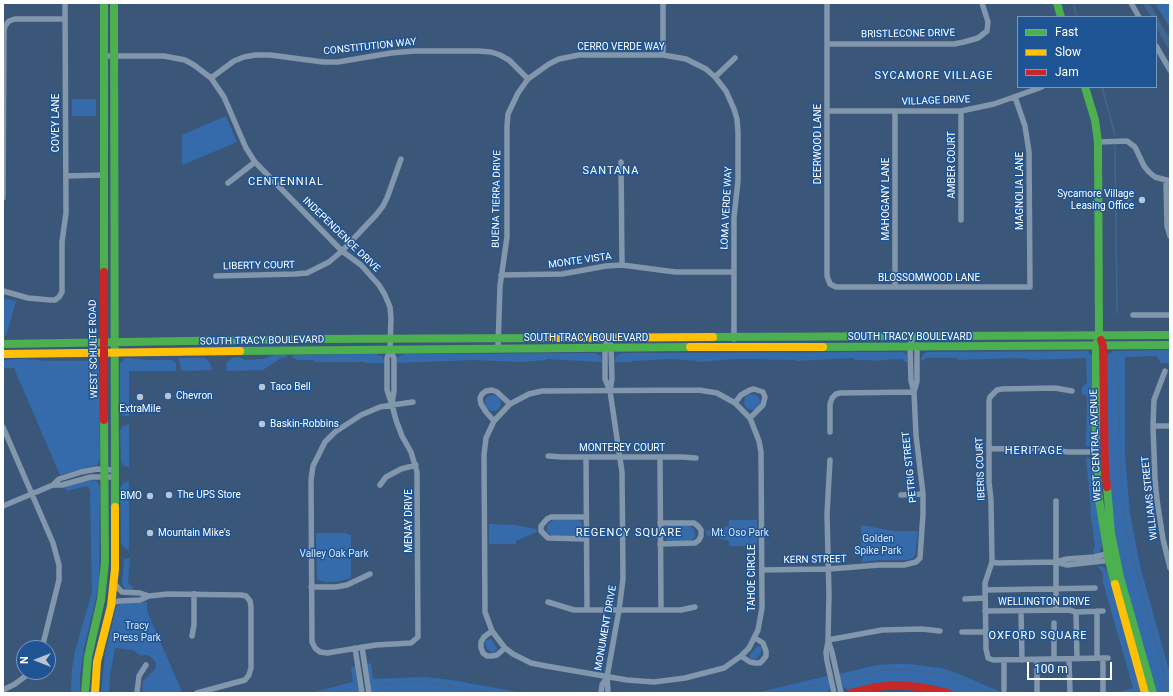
<!DOCTYPE html>
<style>
body{margin:0}
#map{position:relative;width:1173px;height:696px;overflow:hidden;background:#3a5779;font-family:Roboto,sans-serif}
canvas{display:block}
.frame{position:absolute;inset:0;border:4px solid #fff;pointer-events:none}
.legend{position:absolute;left:1017px;top:16px;width:140px;height:72px;box-sizing:border-box;background:#1f5494;border:1px solid #7998bf;margin:0;padding:5px 7px;list-style:none;font-size:12px;color:#fff}
.legend li{display:flex;align-items:center;gap:8px;height:20px}
.legend b{width:20px;border:1px solid #7998bf}
.north{position:absolute;left:16px;top:640px;width:40px;height:40px;box-sizing:border-box;background:#1f5494;border:1px solid #7998bf;border-radius:50%;rotate:270deg;font-size:11px;font-weight:700;line-height:16px;text-align:center;color:#fff}
.north::after{content:'';display:block;margin:auto;width:14px;height:18px;background:#bac4d0;clip-path:polygon(50% 0,100% 100%,50% 72%,0 100%)}
.scale{position:absolute;left:1027px;top:662px;width:85px;height:18px;box-sizing:border-box;border:2px solid #fff;border-top:0;padding-left:5px;font-size:12px;line-height:14px;white-space:nowrap;color:#fff;-webkit-text-stroke:3px #1f5494;paint-order:stroke}
</style>
<div id="map">
<canvas width="1173" height="696"></canvas>
<div class="frame"></div>
<ul class="legend">
<li><b style="height:5px;background:#4caf50"></b>Fast</li>
<li><b style="height:5px;background:#ffc107"></b>Slow</li>
<li><b style="height:5px;background:#c62828"></b>Jam</li>
</ul>
<div class="north">N</div>
<div class="scale">100 m</div>
</div>
<script>
const g = document.querySelector('canvas').getContext('2d');
g.lineJoin = 'round';
function fill(path, color) { g.fillStyle = color; g.fill(path, 'evenodd'); }
const poly = rows => new Path2D(rows.map(r => 'M' + r).join(''));
function trace(path, color, width, dash) { g.strokeStyle = color; g.lineWidth = width; g.lineCap = dash ? 'butt' : 'round'; g.setLineDash(dash || []); g.stroke(path); }
function label(font, color, halo, rows, align = 'center') {
  g.font = font + ' Roboto,sans-serif'; g.lineWidth = 3; g.setLineDash([]); g.textBaseline = 'middle'; g.strokeStyle = halo; g.fillStyle = color; for (const [text, x, y, turn = 0] of rows) {
    g.save(); g.translate(x, y); g.rotate((+turn || 0) * Math.PI / 180); g.textAlign = isNaN(turn) ? turn : align; if (halo) g.strokeText(text, 0, 0); g.fillText(text, 0, 0); g.restore();
  }
}
const green = poly([
 [1155,3,1170,3,1170,28],
 [72,99,96,99,96,116,72,116],
 [226,116,237,142,182,165,182,135],
 [3,298,16,301,6,336,3,336],
 [1170,350,1169,363,1161,363,1156,356,1125,357,1125,455,1130,514,1140,566,1170,674,1170,693,1157,693,1124,578,1114,528,1108,473,1107,358,1108,354,1114,351],
 [1086,351,1090,353,1092,356,1093,442,1089,446,1086,447,1087,396,1082,394,1082,387,1087,383,1086,358,1030,360,1030,359,1016,358,958,360,957,358,926,358,923,361,921,359,923,354,927,352],
 [899,352,903,352,907,355,908,362,905,362,902,359,871,361,871,360,854,360,854,358,796,361,796,360,754,359,736,359,697,362,697,361,671,359,632,361,632,362,615,362,615,360,617,355,623,353],
 [595,353,601,356,602,362,547,359,546,360,521,362,475,360,396,363,398,357,405,354],
 [376,354,383,357,384,363,365,363,365,362,314,362,314,360,298,360,292,357,292,355],
 [273,355,287,355,287,357,281,358,263,370,226,371,227,362,232,358,239,357,245,360,264,359],
 [126,358,148,360,171,360,174,361,176,364,176,371,129,371,129,417,122,415,120,410,120,364,124,359],
 [179,358,205,358,210,363,212,370,181,371],
 [22,359,52,361,92,361,98,363,99,368,100,459,97,465,60,475,14,368,3,368,3,360],
 '744 402a8 8 0 1 1 16 0a8 8 0 1 1-16 0Z',
 '485 403a8 8 0 1 1 16 0a8 8 0 1 1-16 0Z',
 [129,424,129,467,127,467,124,466,121,462,120,431,123,426],
 [1086,457,1090,458,1093,462,1102,545,1100,552,1094,554,1093,550,1095,546,1090,510,1091,510],
 [92,480,97,481,100,488,99,580,95,603,84,648,80,676,80,693,71,693,72,669,75,651,92,592,90,490,87,486,67,491,65,487],
 [129,481,129,551,123,547,121,542,120,489,123,483],
 [554,520,577,520,582,521,582,535,576,536,552,536,547,531,547,526,549,523],
 [729,520,757,520,757,546,729,546,729,541,706,535,706,531,729,526],
 [489,524,515,525,536,529,537,532,516,541,516,544,489,544],
 [688,525,693,528,695,532,695,537,691,541,669,541,665,539,665,527,669,526],
 [861,525,893,531,918,531,915,555,913,558,908,560,879,560,862,562],
 [316,533,345,533,351,535,351,578,335,582,327,582,321,581,317,579],
 [130,558,128,583,133,587,132,590,125,589,122,584,124,559],
 [1097,566,1104,567,1108,572,1142,693,1116,693,1133,688,1103,582,1103,573],
 [147,602,147,611,182,692,142,693,143,681,155,669,156,665,155,661,150,656,145,655,141,656,133,650,115,648,110,676,109,693,101,693,105,653,116,607,121,603],
 [491,639,497,648,497,650,493,653,487,649,485,645,486,640],
 [757,646,761,647,761,653,756,659,753,660,750,658,750,655],
 [371,663,373,679,424,677,452,680,523,693,372,693,367,664],
 [893,664,909,664,941,668,959,674,1003,693,958,693,931,685,898,682,866,686,849,690,844,688,842,684,839,674,877,665],
 [355,666,359,693,310,693,353,682,351,668],
 [827,676,830,687,828,693,756,693]
]);
const water = poly([
 [1126,195,1131,195,1131,208,1126,208]
]);
const stream = poly([
 [1073,3,1077,17],
 [1102,87,1115,135],
 [1115,146,1117,313],
 [1117,357,1120,456,1122,494,1127,534,1167,686],
 [847,678,883,670,907,670,935,673,959,680,989,693],
 [377,685,414,681,465,688,494,693],
 [1162,687,1170,685],
 [336,693,352,689],
 [778,693,822,683]
]);
const canal = poly([
 [1146,3,1154,17],
 [1156,21,1170,46]
]);
const street = poly([
 [663,3,663,55],
 [827,3,827,276,830,284,836,287,1030,287,1029,152,1025,126,1015,97],
 [1131,3,1139,17],
 [827,44,954,44,964,42,978,38,987,31,988,22,982,3],
 [1156,46,1170,70],
 [104,56,164,56,185,60,194,65,211,78,224,97,246,148,255,162,342,251,361,265,379,285,385,295,390,307,391,318,390,349,387,358,387,390,392,405,396,420,402,436,411,452,417,472,418,637,411,643,376,645,327,653,320,652,315,648,312,642,311,480,313,466,325,442,335,432,361,415,380,407,392,405,413,402],
 [715,77,735,58],
 [211,78,234,61,244,57,255,55,270,55,323,62,338,62,391,53,414,51,478,51,491,52,500,55,509,60,528,79],
 [827,111,961,111,994,104,1042,87],
 [895,111,895,287],
 [961,111,961,220],
 [1098,142,1127,141,1135,147,1144,166,1149,172,1155,177,1170,181],
 [621,162,622,265],
 [66,176,103,175],
 [1166,181,1167,226,1170,236],
 [228,183,255,162],
 [3,198,4,31,5,26,9,21,15,19,65,19],
 [501,275,562,274,606,266,622,265,675,272,734,272],
 [216,276,295,274,307,273,329,262,342,251,376,215,383,206,387,198,401,159],
 [3,291,28,298,50,300,55,300,59,297,62,292,62,242,66,213,65,3],
 [1133,315,1170,315],
 [498,348,500,286,507,237,507,126,508,114,518,93,528,79,549,64,559,59,579,55,663,55,686,59,706,69,715,77,726,91,734,109,737,119,738,132,738,181,734,217,734,339],
 [390,349,394,358,394,391,392,403],
 [1165,371,1154,400,1153,426,1155,479,1157,500,1163,539,1170,568],
 [610,390,612,379,611,345],
 [699,390,717,393,735,403,750,418,759,441,761,452,762,608,758,630,749,648,741,656,724,668,685,678,654,682,627,680,546,666,531,663,513,654,505,648,492,631,485,612,484,455,486,438,494,421,510,404,529,394,542,391,699,390],
 [1072,391,1055,388,1002,389,997,390,990,397,989,401,989,482,991,500,992,560,992,562,998,563,1056,562,1067,565,1112,560],
 [914,392,917,381,917,345],
 [735,403,741,395,750,390,754,389,763,392,765,397,763,405,750,418],
 [494,421,486,412,481,404,480,398,482,394,486,391,492,390,497,392,510,404],
 [1153,426,1170,426],
 [3,427,53,543,59,565,59,580,42,648],
 [830,432,830,404,832,398,836,394,840,393,914,392],
 [989,449,1034,448,1068,452,1096,452],
 [548,456,563,457,682,457,696,458],
 [586,457,587,610],
 [660,457,661,610],
 [830,460,827,514,829,594,828,640,832,652,841,693],
 [53,485,59,479,81,472,97,469,115,470],
 [380,485,386,477,401,469,416,465],
 [901,495,923,494],
 [1056,501,1056,610],
 [3,506,53,485,62,485,91,477,115,477],
 [586,517,551,517,547,519,541,526,541,531,548,538,586,539],
 [660,523,694,523,698,526,701,530,701,536,699,540,695,543,660,544],
 [992,562,985,583,986,649,988,658,993,660,1108,658],
 [1056,562,1067,559,1094,557,1110,553],
 [762,570,829,569,879,565,904,565,916,562,920,558,923,514,923,494,916,435,914,392,911,381,910,347,913,336],
 [114,583,119,589,122,592,140,593,149,596],
 [311,587,336,587,347,585,370,574],
 [985,590,1095,588],
 [965,599,985,598],
 [548,602,574,610,681,610,695,607],
 [111,606,115,602,119,601,140,600,149,596,168,594,241,595,246,596,250,601,251,607,251,668,249,675,245,680,197,693],
 [985,611,1069,610,1076,612,1103,611],
 [1021,611,1022,660],
 [1097,611,1097,658],
 [1076,612,1077,658],
 [1054,623,1054,659],
 [492,631,484,637,481,642,481,648,483,653,487,656,492,656,497,655,505,648],
 [962,632,985,632],
 [192,636,194,625,194,594],
 [828,640,882,630,922,629,940,631],
 [828,642,826,652,827,661,834,693],
 [362,647,369,693],
 [355,648,362,693],
 [741,656,750,662,755,663,760,663,763,660,766,656,766,651,763,643,755,638],
 [1103,658,1103,692],
 [1069,659,1070,693],
 [1004,660,1004,690],
 [1037,660,1037,693],
 [607,677,608,693],
 [3,690,15,684,31,672],
 [137,693,139,676,146,665],
 [601,693,602,685,607,677,619,610,623,579,622,472,610,391,605,379,605,348,608,337]
]);
const fast = poly([
 [114,3,115,507],
 [1057,3,1061,17],
 [1085,87,1095,120,1098,142,1099,335,1096,346,1096,452,1098,493,1109,561,1115,584],
 [104,272,104,3],
 [713,337,1170,335],
 [3,344,308,339,552,338],
 [823,347,1170,345],
 [240,351,690,347],
 [1107,487,1111,533,1120,577,1153,693],
 [85,693,88,657,101,600,105,562,104,420]
]);
const slow = poly([
 [552,338,713,337],
 [690,347,823,347],
 [3,354,240,351],
 [1115,584,1145,693],
 [95,693,97,662,111,606,115,569,115,507]
]);
const jam = poly([
 [104,272,104,420],
 [1101,340,1103,346,1105,471,1107,487],
 [851,693,876,687,897,685,919,687,948,693]
]);
const markers = [
 [1142,200,4,"#bac4d0"],
 [262,387,4,"#bac4d0"],
 [168,396,4,"#bac4d0"],
 [140,397,4,"#bac4d0"],
 [262,424,4,"#bac4d0"],
 [169,495,4,"#bac4d0"],
 [150,496,4,"#bac4d0"],
 [150,533,4,"#bac4d0"]
];
const streetNames = [
 ["BRISTLECONE DRIVE",908,34,-1],
 ["CONSTITUTION WAY",370,47,-6],
 ["CERRO VERDE WAY",621,47],
 ["VILLAGE DRIVE",936,101,-2],
 ["COVEY LANE",56,123,-90],
 ["DEERWOOD LANE",818,144,-90],
 ["AMBER COURT",952,165,-90],
 ["MAGNOLIA LANE",1020,191,-90],
 ["BUENA TIERRA DRIVE",497,199,-89],
 ["MAHOGANY LANE",886,199,-90],
 ["LOMA VERDE WAY",727,208,-87],
 ["INDEPENDENCE DRIVE",341,235,44],
 ["MONTE VISTA",580,261,-8],
 ["LIBERTY COURT",259,266,-1],
 ["BLOSSOMWOOD LANE",929,278],
 ["SOUTH TRACY BOULEVARD",910,337],
 ["SOUTH TRACY BOULEVARD",586,338],
 ["SOUTH TRACY BOULEVARD",262,341,-1],
 ["WEST SCHULTE ROAD",94,349,-91],
 ["WEST CENTRAL AVENUE",1096,445,-92],
 ["MONTEREY COURT",622,448],
 ["PETRIG STREET",910,467,-96],
 ["IBERIS COURT",981,469,-92],
 ["WILLIAMS STREET",1150,498,-96],
 ["MENAY DRIVE",409,521,-90],
 ["KERN STREET",815,560,-1],
 ["TAHOE CIRCLE",752,578,-90],
 ["WELLINGTON DRIVE",1044,602],
 ["MONUMENT DRIVE",606,628,-80]
];
const poiNames = [
 ["Sycamore Village",1134,194,"right"],
 ["Leasing Office",1134,206,"right"],
 ["Taco Bell",270,387],
 ["Chevron",176,396],
 ["ExtraMile",140,409,"center"],
 ["Baskin-Robbins",270,424],
 ["The UPS Store",177,495],
 ["BMO",142,496,"right"],
 ["Mountain Mike's",158,533]
];
const parkNames = [
 ["Mt. Oso Park",740,533],
 ["Golden",878,539],
 ["Spike Park",878,551],
 ["Valley Oak Park",334,554],
 ["Tracy",137,626],
 ["Press Park",137,638]
];
const neighbourhoodNames = [
 ["SYCAMORE VILLAGE",934,76],
 ["SANTANA",611,171],
 ["CENTENNIAL",286,182],
 ["HERITAGE",1034,451],
 ["REGENCY SQUARE",629,533],
 ["OXFORD SQUARE",1038,636]
];
fill(green, '#356baa');
fill(water, '#406692');
trace(stream, '#406692', 1.5);
trace(canal, '#406692', 6);
trace(street, '#8296ac', 5.5);
trace(fast, '#4caf50', 8);
trace(slow, '#ffc107', 8);
trace(jam, '#c62828', 8);
for (const [x, y, r, color] of markers) { const dot = new Path2D(); dot.arc(x, y, r, 0, 2 * Math.PI); g.fillStyle = color; g.fill(dot); trace(dot, '#1f5494', 1.5); }
label('10px', '#fff', '#1f5494', streetNames);
label('10px', '#fff', '#1f5494', poiNames, 'left');
label('10px', '#d8e8fa', '#1f5494', parkNames);
g.letterSpacing = '1px';
label('11px', '#fff', '#1f5494', neighbourhoodNames);
g.letterSpacing = '0px';
</script>
